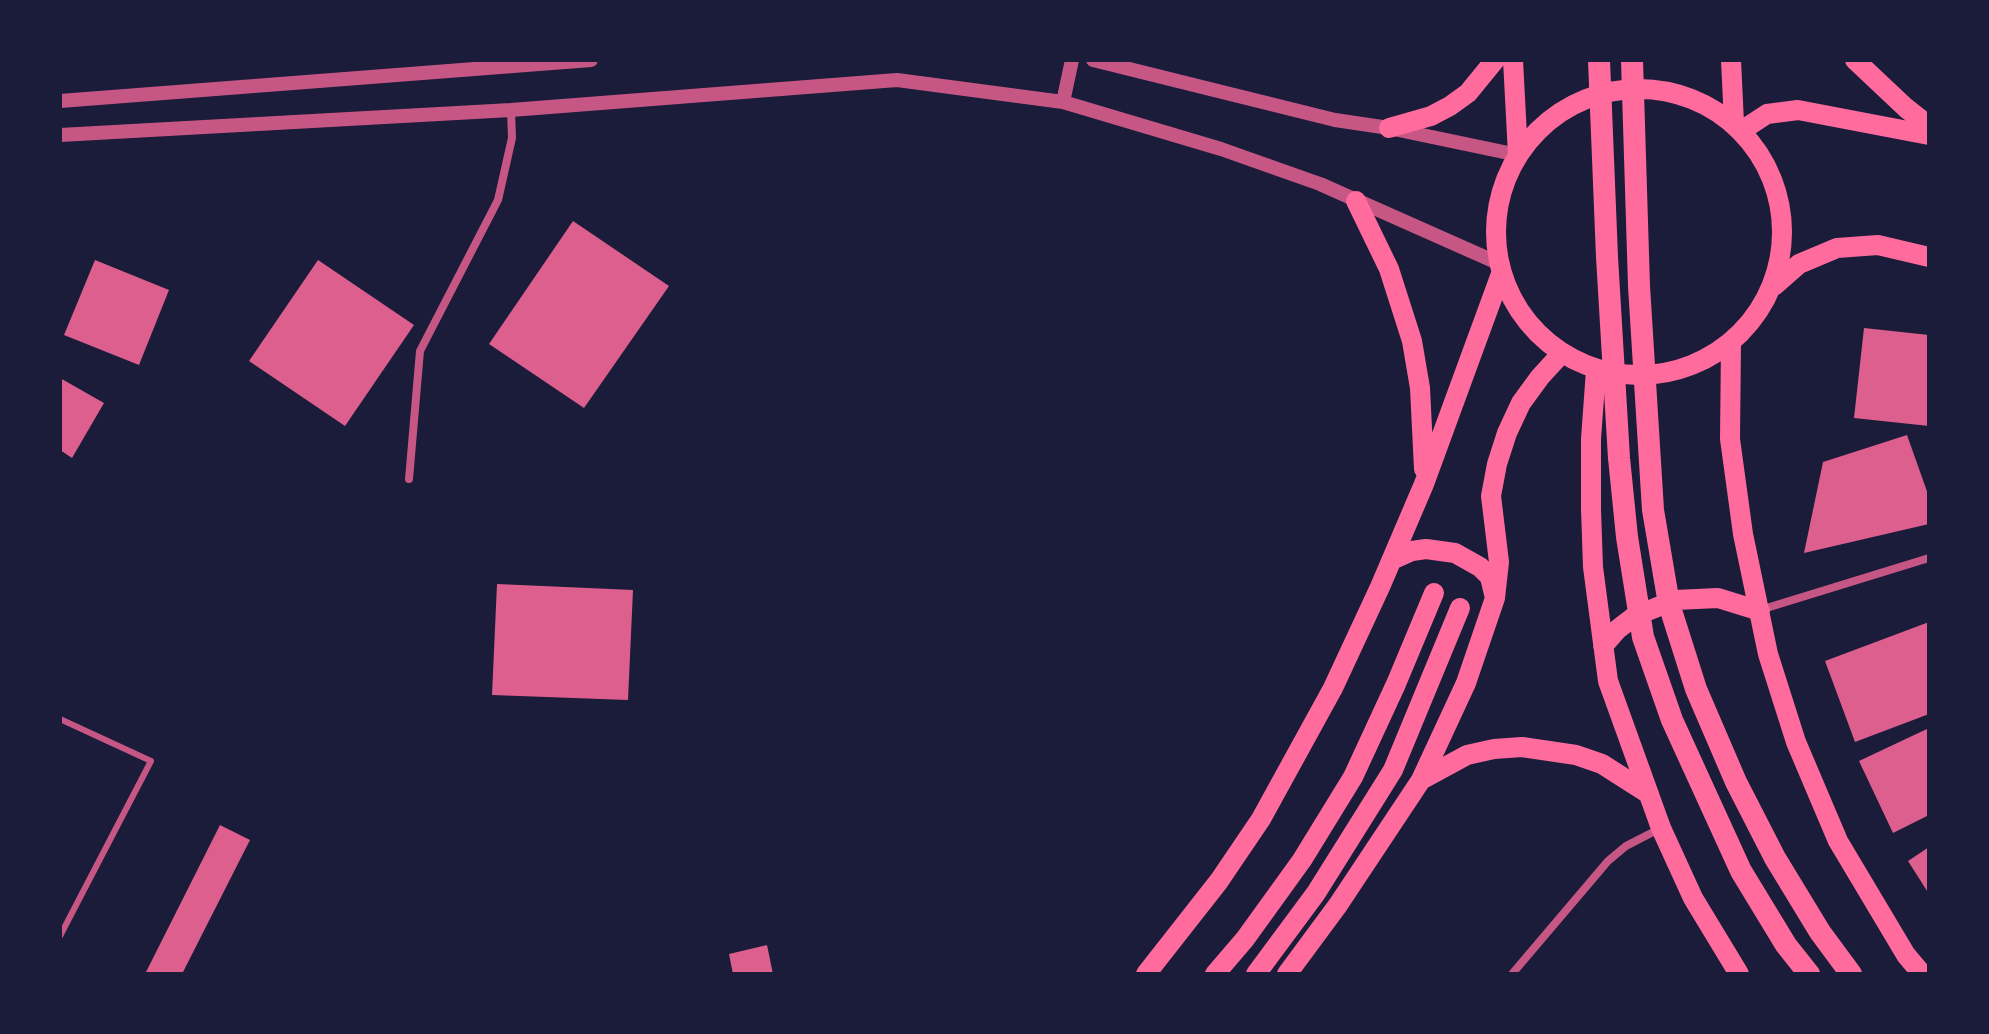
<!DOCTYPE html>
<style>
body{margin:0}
#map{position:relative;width:1989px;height:1034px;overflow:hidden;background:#1b1b3a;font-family:"Sofia Sans Condensed",sans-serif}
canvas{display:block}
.frame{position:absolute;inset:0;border:62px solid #1b1b3a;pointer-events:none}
</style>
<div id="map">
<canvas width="1989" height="1034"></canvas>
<div class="frame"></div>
</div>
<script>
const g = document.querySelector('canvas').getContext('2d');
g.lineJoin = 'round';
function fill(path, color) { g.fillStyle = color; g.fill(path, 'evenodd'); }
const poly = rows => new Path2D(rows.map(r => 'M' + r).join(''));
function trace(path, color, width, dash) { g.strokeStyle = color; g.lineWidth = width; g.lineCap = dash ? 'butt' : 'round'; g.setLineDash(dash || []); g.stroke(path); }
const building = poly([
 [573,221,669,286,584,408,489,344],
 [95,260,169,290,139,365,64,335],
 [318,260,414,325,345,426,249,361],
 [1864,328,1929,335,1929,426,1854,418],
 [60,378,104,403,72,458,60,450],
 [1907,435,1929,497,1929,524,1804,553,1823,462],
 [497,584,633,590,628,700,492,695],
 [1929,622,1929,714,1855,742,1825,661],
 [1929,728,1929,815,1893,833,1859,761],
 [220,825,250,840,182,974,145,974],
 [1929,847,1929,894,1908,861],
 [767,945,773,974,733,974,729,954]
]);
const service = poly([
 [60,719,151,761,60,936]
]);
const minor = poly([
 [409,479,420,351,498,200,512,138,511,110],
 [1760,610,1929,558],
 [1512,974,1608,861,1626,846,1661,828]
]);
const tertiary = poly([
 [1093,60,1335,120,1389,128,1518,155],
 [60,101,591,60],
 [1063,102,1072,60],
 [60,135,511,110,897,80,1063,102,1221,149,1320,184,1498,263]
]);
const primary = poly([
 [1513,60,1518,155],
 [1731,60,1734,123],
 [1855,60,1906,108,1929,126],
 '1496 232a143 143 0 1 1 286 0a143 143 0 1 1-286 0Z',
 [1389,128,1431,116,1450,106,1468,93,1495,60],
 [1741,131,1767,114,1798,110,1929,135],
 [1356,201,1389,269,1412,341,1420,388,1424,469],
 [1774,286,1799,264,1837,248,1878,245,1929,257],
 [1731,342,1730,439,1743,534,1768,654,1796,742,1838,841,1906,955,1922,974],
 [1596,370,1591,439,1591,509,1593,567,1608,681,1661,828,1693,898,1739,974],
 [1392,560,1412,551,1426,549,1455,553,1480,567,1490,577,1494,594],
 [1603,646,1618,629,1635,616,1675,600,1718,598,1760,611],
 [1421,780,1467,755,1494,749,1522,747,1576,755,1602,764,1649,794],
 [1146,974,1219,881,1261,819,1333,688,1380,587,1424,484,1501,274],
 [1215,974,1245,939,1302,860,1353,777,1396,684,1434,593],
 [1256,974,1316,893,1393,770,1460,608],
 [1287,974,1338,905,1421,780,1466,683,1495,598,1499,562,1491,496,1497,464,1507,433,1521,403,1540,377,1562,353]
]);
const trunk = poly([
 [1599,60,1607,257,1619,458,1627,537,1643,637,1672,720,1741,871,1786,945,1809,974],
 [1632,60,1639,286,1653,510,1669,604,1696,689,1736,782,1775,858,1820,932,1851,974]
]);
fill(building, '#dd5f8e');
trace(service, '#c65784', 6);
trace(minor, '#c65784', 8);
trace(tertiary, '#c65784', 14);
trace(primary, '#ff6b9d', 20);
trace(trunk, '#ff6b9d', 22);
</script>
